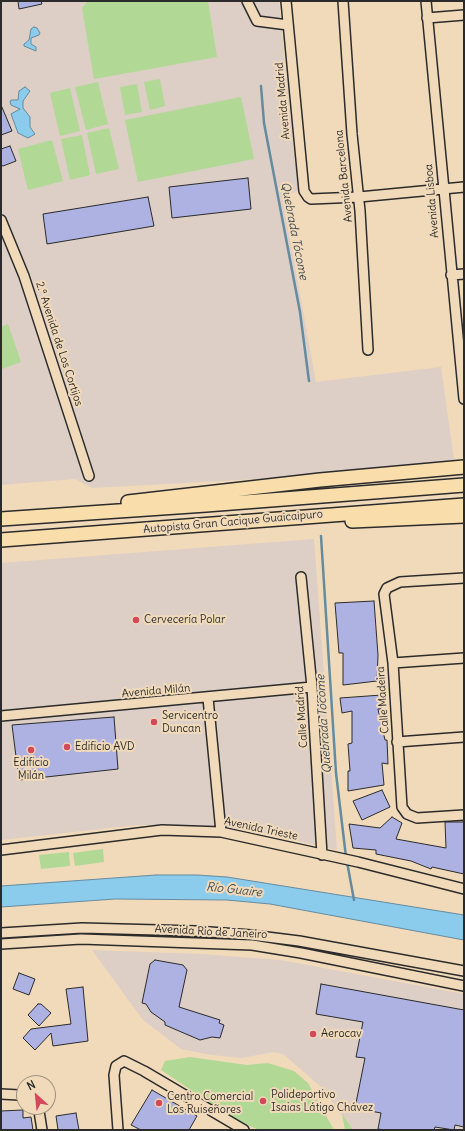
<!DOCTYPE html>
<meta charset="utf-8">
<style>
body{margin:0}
#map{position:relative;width:465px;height:1131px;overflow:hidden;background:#f1daba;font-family:Delius,sans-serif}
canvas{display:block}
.frame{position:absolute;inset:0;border:2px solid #2b2b2b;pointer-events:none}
.north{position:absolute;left:16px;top:1075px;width:40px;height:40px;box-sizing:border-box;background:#f1daba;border:1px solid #a29481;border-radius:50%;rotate:333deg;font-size:11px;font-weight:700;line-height:16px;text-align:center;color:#2b2b2b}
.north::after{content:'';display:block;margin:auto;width:14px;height:18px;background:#d1495b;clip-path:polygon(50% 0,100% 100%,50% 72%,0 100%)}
</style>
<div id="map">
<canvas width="465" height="1131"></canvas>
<div class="frame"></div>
<div class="north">N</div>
</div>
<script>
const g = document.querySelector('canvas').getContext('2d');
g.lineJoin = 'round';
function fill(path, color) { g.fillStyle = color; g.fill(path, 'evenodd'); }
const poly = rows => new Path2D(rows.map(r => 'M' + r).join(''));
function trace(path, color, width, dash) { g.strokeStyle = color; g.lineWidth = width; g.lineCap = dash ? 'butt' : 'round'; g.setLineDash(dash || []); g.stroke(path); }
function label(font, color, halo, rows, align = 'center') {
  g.font = font + ' Delius,sans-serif'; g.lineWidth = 4; g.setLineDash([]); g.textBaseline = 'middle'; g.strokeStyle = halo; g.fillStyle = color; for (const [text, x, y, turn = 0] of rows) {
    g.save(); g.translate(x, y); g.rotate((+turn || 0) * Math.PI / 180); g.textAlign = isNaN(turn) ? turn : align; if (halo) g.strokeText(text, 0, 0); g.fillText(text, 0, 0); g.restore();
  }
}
const built = poly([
 [1,1,279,1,298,191,282,196,316,382,441,367,454,460,258,479,92,488,75,479,1,485],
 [314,539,337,850,254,831,202,825,138,825,1,840,1,563],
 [92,950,201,954,280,960,464,994,464,1130,353,1130,320,1086,283,1054,273,1052,242,1058,211,1055,181,1049,143,1020]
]);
const green = poly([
 [88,1,208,1,217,57,94,79,82,8],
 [160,79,165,106,150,110,144,82],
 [98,82,108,124,86,130,75,87],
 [137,84,142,112,125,115,120,87],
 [70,88,80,131,60,136,50,93],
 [241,97,254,159,138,182,125,120],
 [109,128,119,169,96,174,87,133],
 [82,135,90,175,70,180,61,139],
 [52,140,63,181,28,190,18,149],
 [8,324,21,362,2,369,1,327],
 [103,849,104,862,75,866,73,853],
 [69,852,70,866,41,869,39,855],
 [190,1057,247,1065,268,1063,294,1071,308,1083,334,1130,259,1130,234,1119,161,1070,165,1061],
 [342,1114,353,1130,345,1130]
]);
const water = poly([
 [34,27,37,28,40,33,39,35,31,38,31,44,36,47,36,51,24,46,24,44,29,40,31,29,34,27],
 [25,87,30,91,23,101,23,108,30,117,30,127,35,134,28,138,18,133,11,114,20,109,11,105,10,102,11,100,18,100,19,91,25,87],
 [156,875,197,875,227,877,464,915,464,940,270,904,227,900,115,899,1,907,1,886,156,875]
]);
const stream = poly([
 [261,86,264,123,300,312,309,381],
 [321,536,336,773,346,857],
 [347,862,354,900]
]);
const building = poly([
 [18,1,41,1,42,4,19,9,18,1],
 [1,105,12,131,1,135,1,105],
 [10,146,16,161,3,166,1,165,1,149,10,146],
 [248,178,251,209,172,218,169,187,248,178],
 [148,197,154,226,47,244,43,214,148,197],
 [374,601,378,655,377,681,343,685,343,653,339,653,335,603,374,601],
 [382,695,381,709,378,709,385,740,387,740,388,764,382,763,384,785,348,791,348,771,350,771,348,744,352,743,352,711,342,713,340,698,382,695],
 [114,717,118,769,19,780,12,725,114,717],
 [382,790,390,807,362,820,353,801,382,790],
 [392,817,402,823,396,839,446,848,445,822,464,822,464,874,432,867,431,869,411,861,376,854,376,850,353,848,349,824,380,828,392,817],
 [155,960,183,965,187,970,179,1007,220,1020,219,1023,224,1025,220,1038,212,1037,200,1040,165,1025,165,1022,151,1012,146,1004,142,1003,150,964,155,960],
 [19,973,35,979,29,995,13,989,19,973],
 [321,984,464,1010,464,1127,455,1125,454,1130,435,1127,434,1130,384,1130,378,1129,381,1113,355,1108,365,1058,356,1057,363,1022,316,1014,321,984],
 [83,987,88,1041,53,1046,51,1033,35,1050,23,1038,31,1029,71,1024,66,989,83,987],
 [38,1004,41,1004,51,1013,39,1026,28,1015,38,1004],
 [152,1090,197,1116,189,1130,141,1130,131,1125,152,1090],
 [23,1110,23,1118,31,1117,33,1130,1,1130,1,1111,23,1110],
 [76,1113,79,1130,58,1130,56,1116,76,1113]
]);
const minor = poly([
 [247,1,257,21,288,25],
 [286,1,304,191,308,197,311,199,359,197,464,187],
 [343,1,352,134,360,211,368,350],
 [426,1,464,399],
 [427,18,464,15],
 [1,220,24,276,89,476],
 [451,275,464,274],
 [301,577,312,687,322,855],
 [464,578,400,582,387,588,384,594,393,663,402,807,407,814,417,818,464,815],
 [393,663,464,658],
 [208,698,221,832],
 [1,716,312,687],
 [397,742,464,737],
 [1,850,162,830,221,832,358,862,464,889],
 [1,933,82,928,196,931,251,935,299,941,464,971],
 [1,944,81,939,252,945,301,953,464,986],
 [1,1094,19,1095,24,1098],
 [35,1107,39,1111,42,1130],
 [118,1130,114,1075,116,1066,124,1061,144,1071,244,1130]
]);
const highway = poly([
 [128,502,320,480,464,467],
 [1,519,206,505,464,485],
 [352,521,464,516],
 [1,540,464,505]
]);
const markers = [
 [136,620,4,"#d1495b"],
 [154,722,4,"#d1495b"],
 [67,747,4,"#d1495b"],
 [31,750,4,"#d1495b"],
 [313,1034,4,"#d1495b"],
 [263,1101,4,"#d1495b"],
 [159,1103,4,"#d1495b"]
];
const streetNames = [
 ["Avenida Madrid",283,101,-95],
 ["Avenida Barcelona",344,176,-96],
 ["Avenida Lisboa",432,201,-95],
 ["2.ª Avenida de Los Cortijos",59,344,72],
 ["Autopista Gran Cacique Guaicaipuro",233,522,-5],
 ["Avenida Milán",156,691,-5],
 ["Calle Madeira",383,700,-94],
 ["Calle Madrid",302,717,-94],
 ["Avenida Trieste",261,829,12],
 ["Avenida Río de Janeiro",211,932,3]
];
const poiNames = [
 ["Cervecería Polar",144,620],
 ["Servicentro",162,716],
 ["Duncan",162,729],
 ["Edificio AVD",75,747],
 ["Edificio",31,763,"center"],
 ["Milán",31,776,"center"],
 ["Aerocav",321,1034],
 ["Polideportivo",271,1095],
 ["Isaias Látigo Chávez",271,1108],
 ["Centro Comercial",167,1097],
 ["Los Ruiseñores",167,1110]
];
const waterNames = [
 ["Quebrada Tócome",294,231,79],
 ["Quebrada Tócome",324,724,-94],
 ["Río Guaire",234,890,6]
];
fill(built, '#ddcec6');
fill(green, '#b1d995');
fill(water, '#8bcbec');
trace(water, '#658b9f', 1);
trace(stream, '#658b9f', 2.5);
fill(building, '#adb2e3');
trace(building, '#2b2b2b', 1);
trace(minor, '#2b2b2b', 12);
trace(highway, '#2b2b2b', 16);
trace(minor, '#f1daba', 9);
trace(highway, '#f9deab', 13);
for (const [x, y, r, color] of markers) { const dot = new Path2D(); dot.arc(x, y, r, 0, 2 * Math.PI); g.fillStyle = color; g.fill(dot); trace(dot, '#f1daba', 1.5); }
label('11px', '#2b2b2b', '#f1daba', streetNames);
label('11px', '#2b2b2b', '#f1daba', poiNames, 'left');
label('italic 12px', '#3e4b52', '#f1daba', waterNames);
</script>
